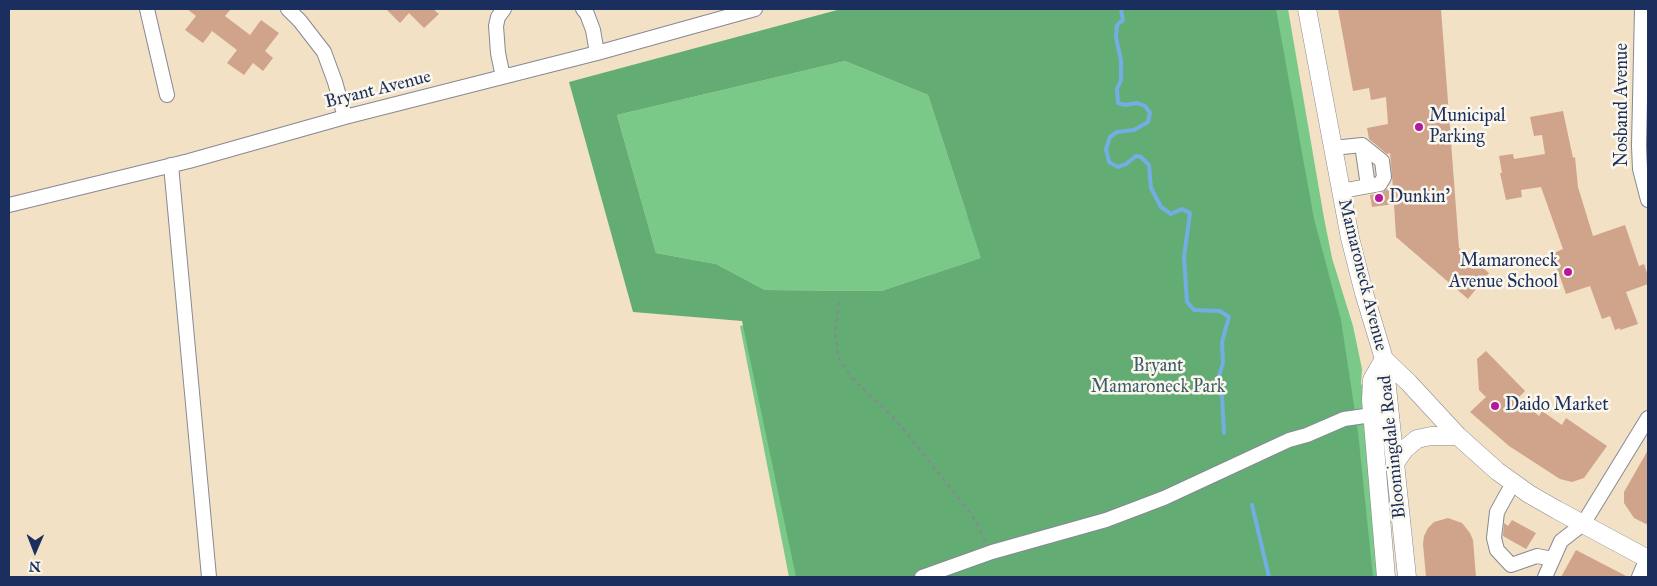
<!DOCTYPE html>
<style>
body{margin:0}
#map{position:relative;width:1657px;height:586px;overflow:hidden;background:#f3e1c5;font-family:"IM FELL Great Primer",serif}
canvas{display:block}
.frame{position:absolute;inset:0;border:10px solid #1b2f5e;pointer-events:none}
.north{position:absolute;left:10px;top:526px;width:50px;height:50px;-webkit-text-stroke:4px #fbf7ec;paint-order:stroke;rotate:181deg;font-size:14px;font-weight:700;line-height:20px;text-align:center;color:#1b2f5e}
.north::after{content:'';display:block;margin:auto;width:18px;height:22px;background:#1b2f5e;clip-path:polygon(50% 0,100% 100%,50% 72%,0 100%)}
</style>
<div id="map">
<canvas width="1657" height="586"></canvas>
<div class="frame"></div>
<div class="north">N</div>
</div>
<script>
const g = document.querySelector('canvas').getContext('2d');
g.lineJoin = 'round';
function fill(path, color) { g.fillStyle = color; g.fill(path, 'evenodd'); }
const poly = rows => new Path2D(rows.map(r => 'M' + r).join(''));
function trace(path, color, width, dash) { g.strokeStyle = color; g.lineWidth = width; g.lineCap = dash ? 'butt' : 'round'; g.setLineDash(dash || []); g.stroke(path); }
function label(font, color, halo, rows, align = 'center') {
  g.font = font + ' "IM FELL Great Primer",serif'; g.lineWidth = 5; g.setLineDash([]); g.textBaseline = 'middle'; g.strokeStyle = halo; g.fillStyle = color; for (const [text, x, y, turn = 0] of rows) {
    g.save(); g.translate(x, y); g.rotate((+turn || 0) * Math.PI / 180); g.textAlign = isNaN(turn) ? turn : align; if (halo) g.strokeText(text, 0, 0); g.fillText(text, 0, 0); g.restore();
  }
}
const green = poly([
 [957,9,1288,9,1324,218,1332,258,1353,326,1362,369,1361,384,1365,389,1365,423,1378,577,789,577,740,326,979,286,975,260,881,291,765,290,716,264,656,253,617,115,845,61,928,95,967,215]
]);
const forest = poly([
 [841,9,1276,9,1314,219,1341,320,1358,432,1373,577,796,577,742,321,633,312,569,82],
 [845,61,928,95,981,258,881,291,765,290,716,264,656,253,617,115]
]);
const stream = poly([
 [1121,9,1123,20,1117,25,1116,38,1121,60,1121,80,1117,89,1118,103,1125,105,1137,103,1145,106,1150,113,1148,122,1134,130,1117,132,1110,137,1106,149,1109,162,1118,167,1126,164,1136,156,1141,157,1149,165,1151,188,1161,207,1171,214,1182,209,1190,213,1184,257,1187,302,1194,310,1220,311,1229,317,1222,342,1223,363,1217,382,1222,397,1224,433],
 [1252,505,1269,577]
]);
const building = poly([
 [187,9,231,9,225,16,250,35,261,20,279,33,265,51,273,58,263,71,253,63,244,75,227,63,237,50,212,31,203,43,185,30,196,16],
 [386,9,433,9,439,14,424,28,409,13,400,23],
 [1338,9,1441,9,1459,248,1489,273,1468,299,1396,237,1394,204,1372,207,1370,195,1382,193,1387,189,1393,188,1390,153,1387,154,1369,139,1367,128,1388,124,1386,97,1371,100,1369,88,1353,91],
 [1563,111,1573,158,1575,157,1578,187,1593,236,1625,225,1639,266,1644,264,1648,276,1648,284,1626,292,1638,324,1620,330,1620,328,1615,330,1610,316,1602,319,1590,286,1566,294,1552,254,1563,249,1541,187,1521,190,1522,197,1506,200,1500,173,1502,173,1499,156,1513,154,1514,159,1545,154,1542,135,1534,136,1530,117],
 [1486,351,1525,391,1518,398,1539,416,1542,411,1562,425,1566,418,1607,446,1584,478,1572,482,1560,479,1509,446,1470,412,1486,397,1479,390,1477,359],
 [1648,450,1648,525,1634,518,1624,503,1624,492],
 [1448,518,1462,523,1470,533,1473,540,1476,577,1426,577,1423,544,1424,536,1428,528,1434,522],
 [1512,520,1536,533,1526,549,1503,536,1504,523,1508,526],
 [1576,550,1628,577,1561,577]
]);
const path = poly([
 [839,302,835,333,839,359,852,378,896,420,972,515,986,542]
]);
const minor = poly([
 [147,9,167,95],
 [288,9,300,21,324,52,335,82,345,117],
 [583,9,587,14,593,30,597,53],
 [1642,9,1639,146,1640,169,1648,200],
 [503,77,498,53,496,26,498,17,504,9],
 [1362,145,1368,186],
 [1333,148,1362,145,1382,161,1384,177,1380,184,1341,191],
 [171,165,209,577],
 [9,205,189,161,345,117,597,53,755,9],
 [1513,483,1497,512,1494,538,1497,550,1511,565,1537,556,1553,559],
 [922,577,992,552,1106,520,1164,498,1289,440,1307,435,1344,419,1372,415],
 [1545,577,1561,541,1583,524,1648,418],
 [1639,577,1647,558]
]);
const major = poly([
 [1307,9,1350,238,1364,293,1384,359,1407,577],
 [1384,359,1409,383,1458,436,1497,471,1529,494,1557,510,1648,559],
 [1384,359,1372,380,1371,400,1386,577],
 [1395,463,1405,449,1417,439,1431,436,1458,436]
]);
const markers = [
 [1419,127,5,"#b5179e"],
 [1379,198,5,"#b5179e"],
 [1568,272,5,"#b5179e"],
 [1495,406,5,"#b5179e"]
];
const streetNames = [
 ["Bryant Avenue",378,90,-14],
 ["Nosband Avenue",1623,105,-90],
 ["Mamaroneck Avenue",1362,275,76],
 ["Bloomingdale Road",1393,447,-96]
];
const poiNames = [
 ["Municipal",1429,117],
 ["Parking",1429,138],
 ["Dunkin'",1389,198],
 ["Mamaroneck",1558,262,"right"],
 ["Avenue School",1558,283,"right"],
 ["Daido Market",1505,406]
];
const parkNames = [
 ["Bryant",1158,367],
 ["Mamaroneck Park",1158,388]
];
fill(green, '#7ac988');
fill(forest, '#63ad74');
trace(stream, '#72aee3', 4);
fill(building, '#d0a38b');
trace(minor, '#878892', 16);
trace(major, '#878892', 19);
trace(path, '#878892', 2, [4, 4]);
trace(minor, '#fff', 14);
trace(major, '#fff', 18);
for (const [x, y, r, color] of markers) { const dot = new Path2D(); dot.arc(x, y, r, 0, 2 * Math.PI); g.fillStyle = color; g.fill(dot); trace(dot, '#fbf7ec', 2); }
label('18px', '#1b2f5e', '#fbf7ec', streetNames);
label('18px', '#1b2f5e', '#fbf7ec', poiNames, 'left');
label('18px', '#385d6b', '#fbf7ec', parkNames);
</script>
